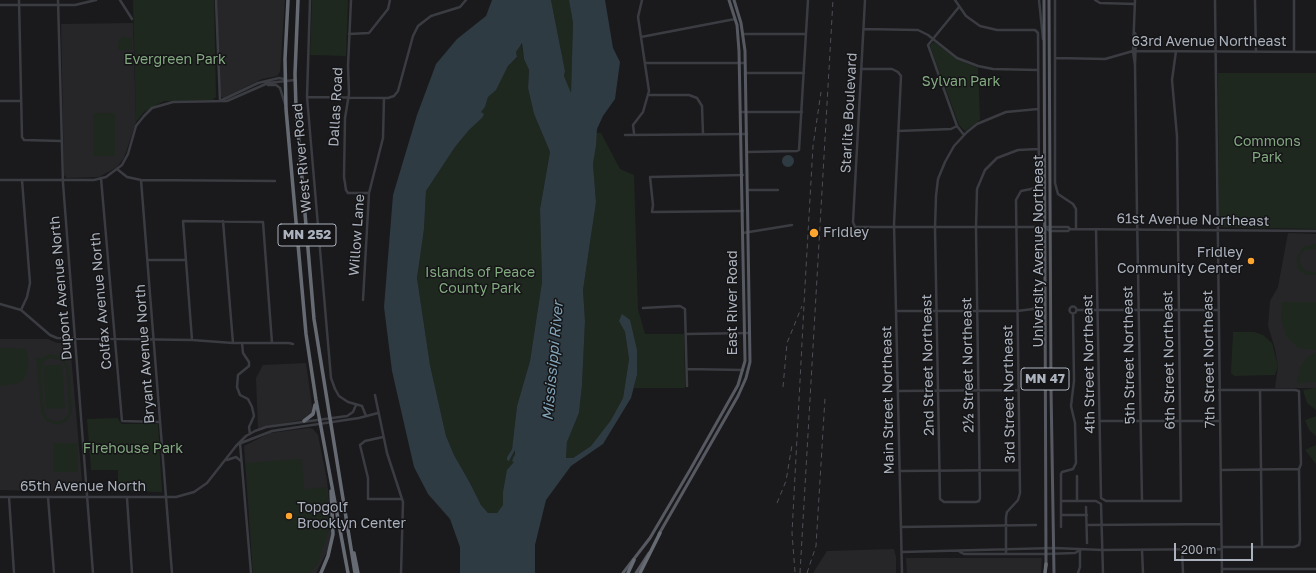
<!DOCTYPE html>
<meta charset="utf-8">
<style>
body{margin:0}
#map{position:relative;width:1316px;height:573px;overflow:hidden;background:#1a1a1c;font-family:"Golos Text",sans-serif}
canvas{display:block}
.scale{position:absolute;left:1174px;top:543px;width:79px;height:18px;box-sizing:border-box;border:2px solid #abb2bd;border-top:0;padding-left:5px;font-size:12px;line-height:14px;white-space:nowrap;color:#abb2bd;-webkit-text-stroke:3px #151517;paint-order:stroke}
</style>
<div id="map">
<canvas width="1316" height="573"></canvas>
<div class="scale">200 m</div>
</div>
<script>
const g = document.querySelector('canvas').getContext('2d');
g.lineJoin = 'round';
function fill(path, color) { g.fillStyle = color; g.fill(path, 'evenodd'); }
const poly = rows => new Path2D(rows.map(r => 'M' + r).join(''));
function trace(path, color, width, dash) { g.strokeStyle = color; g.lineWidth = width; g.lineCap = dash ? 'butt' : 'round'; g.setLineDash(dash || []); g.stroke(path); }
function label(font, color, halo, rows, align = 'center') {
  g.font = font + ' "Golos Text",sans-serif'; g.lineWidth = 3; g.setLineDash([]); g.textBaseline = 'middle'; g.strokeStyle = halo; g.fillStyle = color; for (const [text, x, y, turn = 0] of rows) {
    g.save(); g.translate(x, y); g.rotate((+turn || 0) * Math.PI / 180); g.textAlign = isNaN(turn) ? turn : align; if (halo) g.strokeText(text, 0, 0); g.fillText(text, 0, 0); g.restore();
  }
}
const built = poly([
 [217,0,285,0,280,72,277,76,262,79,223,98,220,96],
 [133,23,136,122,124,158,117,167,99,177,67,178,64,175,61,24],
 [1288,233,1316,234,1316,388,1275,388,1278,366,1275,349,1268,326,1270,301,1278,287],
 [0,339,48,339,57,343,70,343,83,492,0,490],
 [306,363,313,413,307,419,258,428,256,378,263,365],
 [309,428,313,429,318,435,327,480,332,532,328,550,316,573,253,573,244,446,270,433],
 [894,549,896,557,896,573,813,573,827,551],
 [906,558,1042,558,1041,573,907,573]
]);
const green = poly([
 [133,0,214,0,216,97,212,100,164,101,144,112,136,122],
 [312,0,348,0,346,56,310,55],
 [551,0,569,0,573,23,571,93,570,93,564,76,565,71],
 [122,37,132,38,132,50,118,50,118,43],
 [934,42,957,59,978,68,980,120,965,131,959,125,930,46,931,44],
 [521,43,524,59,529,70,528,88,534,114,550,152,540,209,542,282,530,361,517,406,512,449,507,457,512,456,515,450,514,462,503,492,503,505,497,513,488,513,481,505,470,483,454,455,446,436,430,365,417,278,424,229,426,191,455,147,469,130,482,118,481,112,485,107,488,97,496,89,508,66,517,58,516,52],
 [1218,73,1316,73,1316,229,1219,227],
 [93,113,115,113,115,156,93,156],
 [596,133,601,133,620,169,634,175,638,309,645,334,684,334,685,388,634,388,637,375,637,350,619,321,625,332,629,359,623,398,611,420,591,446,573,458,566,458,567,442,579,413,582,385,585,321,583,290,596,202,593,164],
 [1316,244,1316,249,1305,250,1300,255,1300,263,1304,269,1307,271,1316,272,1316,275,1306,275,1298,269,1296,258,1303,247],
 [1282,302,1316,302,1316,350,1298,348,1286,336,1281,319],
 [1233,332,1254,332,1263,335,1272,343,1278,366,1275,375,1234,376,1231,373],
 [0,348,26,349,28,357,27,373,23,380,16,384,0,386],
 [1316,352,1316,382,1297,383,1300,367,1307,357],
 [52,354,64,358,69,368,72,413,67,421,58,425,46,421,41,411,36,358,40,357,40,360,45,356],
 [50,358,61,360,66,369,69,412,65,419,57,422,48,419,44,410,41,369,44,362],
 [62,364,65,408,46,409,43,366],
 [1316,388,1316,410,1307,403,1303,390],
 [1316,416,1316,436,1309,430,1305,420],
 [118,418,119,421,122,424,158,424,162,492,118,491,118,470,91,470,87,419],
 [53,443,78,443,78,472,53,472],
 [1316,445,1316,464,1305,450],
 [302,459,304,489,326,487,330,514,329,530,317,565,310,573,253,573,246,463]
]);
const water = poly([
 [492,0,551,0,565,71,564,76,571,93,573,23,569,0,605,0,613,48,620,62,615,99,603,116,597,129,596,145,593,164,596,202,583,290,585,321,582,385,579,413,567,442,566,458,573,458,591,446,611,420,623,398,629,359,625,332,619,321,622,314,630,320,637,350,637,375,631,398,603,444,571,466,546,500,535,545,535,573,460,573,460,547,450,519,428,494,414,467,392,371,384,307,393,195,417,115,436,64,457,39,486,16],
 [522,43,524,59,529,70,528,88,534,114,550,152,540,209,542,282,530,361,517,406,512,449,507,457,507,460,509,461,515,450,515,454,512,461,514,462,507,470,503,492,503,505,497,513,488,513,481,505,470,483,454,455,446,436,430,365,417,278,424,229,426,191,455,147,469,130,482,118,484,114,481,112,485,107,488,97,496,90,508,66,517,57,516,52],
 '782 161a6 6 0 1 1 12 0a6 6 0 1 1-12 0Z'
]);
const minor = poly([
 [19,0,22,137,24,140,61,141],
 [58,0,63,183,93,573],
 [120,0,132,19],
 [216,0,220,101],
 [310,0,307,97,331,378,335,389,339,396,348,402,362,406,366,416],
 [351,0,348,66,349,94,345,118,344,177,346,190,348,193,369,193],
 [865,0,853,222,855,227,1068,227,1070,229,1316,231],
 [955,0,966,16,980,26,997,30,1035,30,1038,33,1039,184,1036,188,1021,191,1016,200,1020,493,1018,500,1007,512,1006,517,1006,554],
 [1039,0,1043,39],
 [1055,0,1055,183,1058,194,1073,204,1076,209,1076,229],
 [1095,0,1100,3,1135,4],
 [1135,0,1133,51,1135,65],
 [1215,0,1222,573],
 [1255,0,1256,52],
 [1294,0,1294,52],
 [0,5,75,5,96,0],
 [959,7,928,45,957,126,964,135],
 [864,29,918,30,928,35,957,58,978,66,993,69,1038,70],
 [1135,33,1136,36,1135,65,1137,214,1142,501],
 [349,34,369,33,388,9,390,0],
 [743,34,806,34],
 [641,37,735,19],
 [1055,58,1105,59,1133,51,1316,52],
 [645,63,745,63],
 [861,69,892,69,898,72,901,76,894,224,902,573],
 [745,73,804,73],
 [268,85,276,85,280,88,285,104],
 [649,95,689,95,697,98,702,106,703,134],
 [307,97,388,98,394,96,398,91,413,36,418,26,431,16,460,7,466,0],
 [222,100,258,83,279,78,284,79],
 [0,101,21,101],
 [1038,109,1006,112,977,124,967,132,954,146,945,162,938,179,936,196,935,228,940,499,944,502,976,502,979,501,980,498,976,228,977,189,985,170,997,158,1018,150,1038,149],
 [741,112,802,112],
 [898,131,951,129,957,126],
 [634,133,633,125,643,112,649,91,638,17,642,0],
 [625,135,747,134],
 [747,152,797,151,799,150,808,0],
 [117,169,127,177,141,180,275,181],
 [743,175,650,177,653,205,652,212,743,211],
 [101,178,122,421,160,422],
 [0,180,94,180,106,177,122,165,128,154,136,126,144,116,152,108,173,102,227,101,268,83,295,80],
 [141,180,172,573],
 [748,190,778,190],
 [223,221,233,343],
 [1045,228,1050,231,1068,231,1070,229],
 [1096,229,1101,498,1106,501,1181,501,1177,136,1172,80,1176,51],
 [743,233,792,225],
 [148,260,186,260],
 [363,300,369,193,383,138,384,98],
 [0,304,21,310,50,335,57,338,192,340,233,343,289,343,293,344],
 '1069.5 310a3.5 3.5 0 1 1 7 0a3.5 3.5 0 1 1-7 0Z',
 [643,308,680,306,685,309,687,386],
 [21,310,27,297,30,283,22,180],
 [1077,310,1218,310],
 [897,311,1017,311,1033,309,1037,305],
 [686,334,750,333],
 [192,340,183,221,263,222,272,343],
 [242,343,243,353,249,362,249,366,238,375,237,387,240,395,248,399,252,407,254,416,249,427,250,434],
 [687,369,743,370],
 [1219,390,1295,390,1299,391,1301,464,1299,469,1300,540,1299,545,1294,547,1222,547],
 [1260,390,1262,547],
 [898,391,1019,390],
 [375,395,387,453,403,502,401,573],
 [1100,421,1219,421],
 [383,437,365,441,360,445,368,478,368,499,402,499],
 [240,443,251,573],
 [241,443,272,431,359,418,378,413],
 [227,460,236,457,241,461],
 [1221,470,1299,469],
 [900,471,1020,470],
 [1077,476,1077,501],
 [0,497,176,497,194,492,207,483,236,446,246,436,255,431,266,427,347,416,353,412,356,405],
 [9,497,14,573],
 [48,497,54,573],
 [127,498,132,573],
 [1061,501,1096,501,1101,504,1103,573],
 [1086,507,1087,543],
 [1061,515,1087,515],
 [1087,525,1221,524],
 [901,527,1036,525],
 [1061,527,1061,474,1062,472,1073,469,1076,463,1075,423,1071,406,1074,381,1073,314],
 [1142,550,1143,573],
 [1182,550,1183,573],
 [902,552,1054,548,1103,550,1221,549],
 [960,552,964,554,1046,554,1075,553,1080,550],
 [1222,569,1316,569],
 [1078,573,1080,567,1080,550]
]);
const major = poly([
 [1044,0,1046,566],
 [1049,0,1051,388,1054,573],
 [659,534,738,396,746,378,750,362,745,51,741,23,734,0],
 [623,573,650,538,690,470,738,385,745,361,739,51,737,25,729,0],
 [636,573,649,553]
]);
const highway = poly([
 [288,0,285,59,286,109,306,334,316,400,348,573],
 [298,0,295,74,296,108,314,319,355,573],
 [304,421,313,414,315,405],
 [354,553,358,573],
 [321,573,328,556,333,534,331,491],
 [628,573,634,560],
 [640,573,660,533],
 [1045,573,1046,564]
]);
const rail = poly([
 [783,387,787,343,802,306],
 [777,503,786,481,792,445],
 [795,572,792,533,805,286,813,146,821,92],
 [800,573,833,0],
 [807,573,816,546,825,398]
]);
const markers = [
 [814,233,5,"#fea530"],
 [1251,261,4,"#fea530"],
 [289,516,4,"#fea530"]
];
const shields = [
 [307,235,58],
 [1045,379,48]
];
const shieldNames = [
 ["MN 252",307,235],
 ["MN 47",1045,379]
];
const streetNames = [
 ["63rd Avenue Northeast",1209,42],
 ["Dallas Road",336,107,-87],
 ["Starlite Boulevard",849,113,-87],
 ["West River Road",302,158,-95],
 ["61st Avenue Northeast",1193,220,1],
 ["Willow Lane",357,235,-86],
 ["University Avenue Northeast",1039,251,-90],
 ["Dupont Avenue North",61,288,-95],
 ["Colfax Avenue North",101,301,-95],
 ["East River Road",733,303,-90],
 ["Bryant Avenue North",145,354,-94],
 ["5th Street Northeast",1129,355,-91],
 ["7th Street Northeast",1209,359,-91],
 ["6th Street Northeast",1169,360,-91],
 ["4th Street Northeast",1089,364,-91],
 ["2nd Street Northeast",928,365,-91],
 ["2½ Street Northeast",968,365,-91],
 ["3rd Street Northeast",1009,394,-91],
 ["Main Street Northeast",888,400,-91],
 ["65th Avenue North",83,487]
];
const parkNames = [
 ["Evergreen Park",175,60],
 ["Sylvan Park",961,82],
 ["Commons",1267,142],
 ["Park",1267,158],
 ["Islands of Peace",480,273],
 ["County Park",480,289],
 ["Firehouse Park",133,449]
];
const poiNames = [
 ["Fridley",823,233],
 ["Fridley",1243,253,"right"],
 ["Community Center",1243,269,"right"],
 ["Topgolf",297,508],
 ["Brooklyn Center",297,524]
];
const waterNames = [
 ["Mississippi River",553,361,-85]
];
fill(built, '#262629');
fill(green, '#1f281f');
fill(water, '#2e3b42');
trace(minor, '#3a3c42', 2.5);
trace(major, '#565961', 3);
trace(highway, '#666b73', 3.5);
trace(rail, '#4d5057', 1, [5, 4]);
for (const [x, y, r, color] of markers) { const dot = new Path2D(); dot.arc(x, y, r, 0, 2 * Math.PI); g.fillStyle = color; g.fill(dot); trace(dot, '#151517', 1.5); }
for (const [x, y, w] of shields) { const box = new Path2D(); box.roundRect(x - w / 2, y - 11, w, 22, 3); g.fillStyle = '#151517'; g.fill(box); trace(box, '#abb2bd', 1); }
label('bold 13px', '#abb2bd', null, shieldNames);
label('14px', '#abb2bd', '#151517', streetNames);
label('14px', '#83a981', '#151517', parkNames);
label('14px', '#abb2bd', '#151517', poiNames, 'left');
label('italic 15px', '#81a4b9', '#151517', waterNames);
</script>
